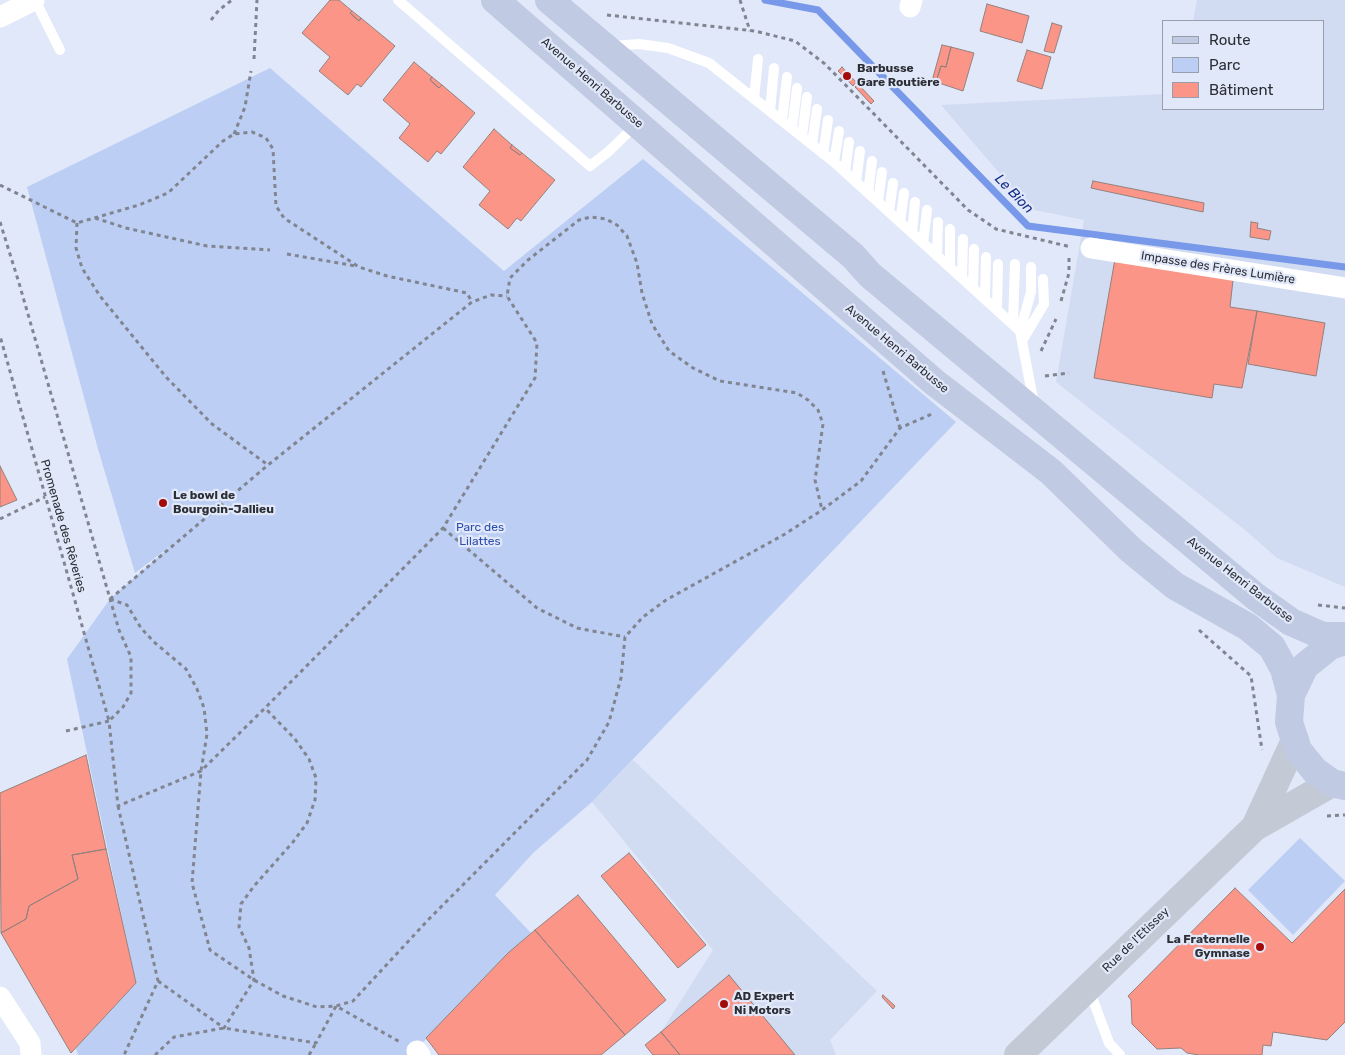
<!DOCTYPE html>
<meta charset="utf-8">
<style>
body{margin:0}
#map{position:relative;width:1345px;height:1055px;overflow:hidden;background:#e1e8f9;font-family:Rubik,sans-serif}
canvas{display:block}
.legend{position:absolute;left:1162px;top:20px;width:162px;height:90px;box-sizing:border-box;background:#e1e8f9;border:1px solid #989eab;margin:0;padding:6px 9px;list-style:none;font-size:15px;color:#2b2e35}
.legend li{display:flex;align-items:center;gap:10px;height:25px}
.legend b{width:25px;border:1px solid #989eab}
</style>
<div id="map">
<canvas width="1345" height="1055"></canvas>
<ul class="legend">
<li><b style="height:6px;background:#c0cbe3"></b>Route</li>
<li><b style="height:14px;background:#bdcef4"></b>Parc</li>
<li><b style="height:14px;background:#fa9587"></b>Bâtiment</li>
</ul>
</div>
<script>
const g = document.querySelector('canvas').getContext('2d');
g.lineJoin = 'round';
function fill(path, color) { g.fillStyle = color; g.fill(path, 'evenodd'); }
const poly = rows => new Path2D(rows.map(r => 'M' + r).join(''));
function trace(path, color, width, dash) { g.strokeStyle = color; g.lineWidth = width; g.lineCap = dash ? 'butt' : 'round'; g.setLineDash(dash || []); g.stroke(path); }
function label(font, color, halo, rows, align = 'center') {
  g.font = font + ' Rubik,sans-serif'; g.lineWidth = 4.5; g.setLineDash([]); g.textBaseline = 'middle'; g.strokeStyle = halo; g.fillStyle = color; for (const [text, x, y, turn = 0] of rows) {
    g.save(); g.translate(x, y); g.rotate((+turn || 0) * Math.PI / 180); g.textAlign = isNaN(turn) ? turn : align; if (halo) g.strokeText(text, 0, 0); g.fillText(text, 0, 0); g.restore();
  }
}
const built = poly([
 [1197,0,1345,0,1345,587,1277,558,1245,530,1056,382,1084,220,1030,209,941,105,1164,94,1164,109,1324,109,1324,21,1193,21],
 [633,760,877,991,830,1040,836,1055,680,1055,661,1032,713,950,592,802]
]);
const green = poly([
 [270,68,504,271,643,159,956,422,592,802,533,853,495,895,531,933,488,974,411,1055,78,1055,76,1048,136,983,67,659,110,599,173,544,135,573,98,449,27,187],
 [1300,838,1345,881,1293,935,1248,890]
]);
const stream = poly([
 [765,0,818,10,1028,226,1345,267]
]);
const building = poly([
 [330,0,339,0,352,11,350,13,359,21,361,18,395,46,361,87,357,84,348,95,319,71,330,57,302,33,330,0],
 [987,4,1029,16,1022,43,980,31,987,4],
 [352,11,361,18,359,21,350,13,352,11],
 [1052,23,1062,26,1054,53,1044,51,1052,23],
 [942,45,951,47,946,67,941,66,936,82,932,81,942,45],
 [951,47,974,53,963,91,936,82,941,66,946,67,951,47],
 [1027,50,1051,57,1042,89,1017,81,1027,50],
 [414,62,432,77,430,80,439,88,442,85,475,113,441,154,437,151,428,162,399,138,410,124,383,100,414,62],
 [842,67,856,82,853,86,838,71,842,67],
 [432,77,442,85,439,88,430,80,432,77],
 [858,84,874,101,871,104,855,87,858,84],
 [494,129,512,145,510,148,520,155,522,153,555,180,521,221,517,218,508,229,479,205,490,191,463,167,494,129],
 [512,145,522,153,520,155,510,148,512,145],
 [1093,181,1204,203,1203,212,1091,188,1093,181],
 [1251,222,1258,223,1257,228,1271,231,1269,240,1250,237,1251,222],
 [1115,259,1233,280,1230,307,1257,311,1242,388,1214,384,1212,398,1094,378,1115,259],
 [1257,311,1325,323,1316,376,1248,364,1257,311],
 [0,466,17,500,0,507,0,466],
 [86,755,106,849,72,855,78,879,29,906,26,919,1,933,0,793,86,755],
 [106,849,136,983,71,1053,1,933,26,919,29,906,78,879,72,855,106,849],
 [629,853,706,945,678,968,601,876,629,853],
 [1235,888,1292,943,1345,889,1345,1022,1327,1040,1273,1032,1271,1046,1263,1045,1262,1055,1199,1055,1187,1053,1181,1048,1157,1049,1132,1024,1131,1000,1128,996,1235,888],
 [578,895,666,1000,625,1035,535,930,578,895],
 [535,930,625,1035,601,1055,439,1055,426,1038,508,953,535,930],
 [729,975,795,1055,680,1055,661,1032,729,975],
 [883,995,895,1006,893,1009,882,997,883,995],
 [661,1032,680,1055,653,1055,645,1045,661,1032]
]);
const path = poly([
 [740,0,750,31],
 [607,15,755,31,795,41,825,64,968,210,996,229,1071,247],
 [211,20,219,10,232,0],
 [254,59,257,0],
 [234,134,245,107,251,71],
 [0,185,77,223,139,205,168,193,223,141,234,134,252,132,266,138,273,149,276,206,284,218,359,267,387,276,467,293,472,302],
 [95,218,126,228,207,246,270,250],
 [0,222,19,283,119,630,131,657,131,693,123,707,109,721,0,336],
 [77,223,76,248,82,268,100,296,166,377,212,424,268,465],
 [287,254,356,266],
 [1061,301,1069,273,1069,255],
 [1041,351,1056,319],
 [883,371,900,428],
 [1045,376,1069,373],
 [0,519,45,497],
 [443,528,537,608,577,628,625,637],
 [110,599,127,605,141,628,154,642,186,669,197,689,204,708,207,734,201,771,192,883,210,950,254,980,283,996,317,1007,336,1006,353,1001,428,920,587,760,609,722,621,678,625,637,643,617,666,600,785,534,822,510,861,481,900,428,934,413],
 [110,599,268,465,472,302,491,295,507,296],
 [1318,605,1345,608],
 [1199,630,1251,676,1262,750],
 [66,731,109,721,118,806,201,771,265,708,443,528,535,378,537,343,507,296,510,278,528,260,579,220,591,217,606,219,617,225,627,236,637,263,642,293,652,324,669,351,693,368,720,381,797,393,808,400,818,410,823,424,815,480,822,510],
 [118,806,158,981,124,1055],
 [1327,816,1345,815],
 [158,981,224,1028,254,980,249,948,239,927,241,904,254,886,293,842,307,823,315,800,316,778,309,759,295,739,265,708],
 [155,1055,174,1037,224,1028,316,1043,336,1006,400,1042],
 [309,1055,316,1043]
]);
const lane = poly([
 [35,0,60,50],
 [398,0,590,166,608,152,637,124],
 [612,46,639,44,668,48,709,63,834,162,1020,331,1034,404],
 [754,99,758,59],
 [770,111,774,68],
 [782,121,787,77],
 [792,129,797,88],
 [802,137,807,97],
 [812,144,817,109],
 [823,154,828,120],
 [834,162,839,131],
 [845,172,849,142],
 [856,182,860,151],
 [868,193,872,161],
 [878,202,882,172],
 [889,212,893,183],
 [900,222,904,193],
 [950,229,950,267],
 [912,233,915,202],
 [923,243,927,210],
 [937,256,938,222],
 [962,278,963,239],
 [973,288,974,249],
 [985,299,986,257],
 [997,309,998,264],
 [1013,324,1015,264],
 [1020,331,1031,292,1031,267],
 [1022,341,1044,304,1043,279],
 [1089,989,1109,1043,1120,1055]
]);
const street = poly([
 [910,7,912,0],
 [0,17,34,0],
 [1091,248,1345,288],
 [0,997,30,1043,31,1055],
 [417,1051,420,1055]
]);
const secondary = poly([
 [1255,827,1295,740],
 [1018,1055,1255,827,1332,783]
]);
const primary = poly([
 [495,0,934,382,1051,472,1131,550,1175,586,1248,627,1272,647,1284,669,1291,695],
 [549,0,853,256,870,275,1256,597,1291,622,1323,636,1345,636],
 [1345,641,1330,646,1305,666,1291,695,1289,722,1298,750,1315,771,1332,783,1345,786]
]);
const markers = [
 [847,76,5,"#a30b09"],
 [163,503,5,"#a30b09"],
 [1260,947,5,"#a30b09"],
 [724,1004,5,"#a30b09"]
];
const poiNames = [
 ["Barbusse",857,69],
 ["Gare Routière",857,83],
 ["Le bowl de",173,496],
 ["Bourgoin-Jallieu",173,510],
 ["La Fraternelle",1250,940,"right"],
 ["Gymnase",1250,954,"right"],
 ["AD Expert",734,997],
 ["Ni Motors",734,1011]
];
const streetNames = [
 ["Avenue Henri Barbusse",592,83,41],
 ["Impasse des Frères Lumière",1218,268,9],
 ["Avenue Henri Barbusse",897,349,40],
 ["Promenade des Rêveries",63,526,74],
 ["Avenue Henri Barbusse",1240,580,38],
 ["Rue de l'Etissey",1136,940,-44]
];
const parkNames = [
 ["Parc des",480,528],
 ["Lilattes",480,542]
];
const waterNames = [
 ["Le Bion",1014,194,46]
];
fill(built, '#d1dbf2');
fill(green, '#bdcef4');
trace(stream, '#7899e9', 7);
fill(building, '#fa9587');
trace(building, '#94817e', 1);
trace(path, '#808590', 3, [4, 4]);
trace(lane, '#fff', 10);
trace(street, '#fff', 21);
trace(secondary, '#c3c9d5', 28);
trace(primary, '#c0cbe3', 28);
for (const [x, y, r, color] of markers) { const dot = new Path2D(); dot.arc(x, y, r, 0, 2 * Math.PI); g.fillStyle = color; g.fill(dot); trace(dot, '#e1e8f9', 2); }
label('bold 12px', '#2b2e35', '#e1e8f9', poiNames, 'left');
label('12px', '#2b2e35', '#e1e8f9', streetNames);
label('12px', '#2e4eab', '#e1e8f9', parkNames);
label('italic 14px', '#132c86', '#e1e8f9', waterNames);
</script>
